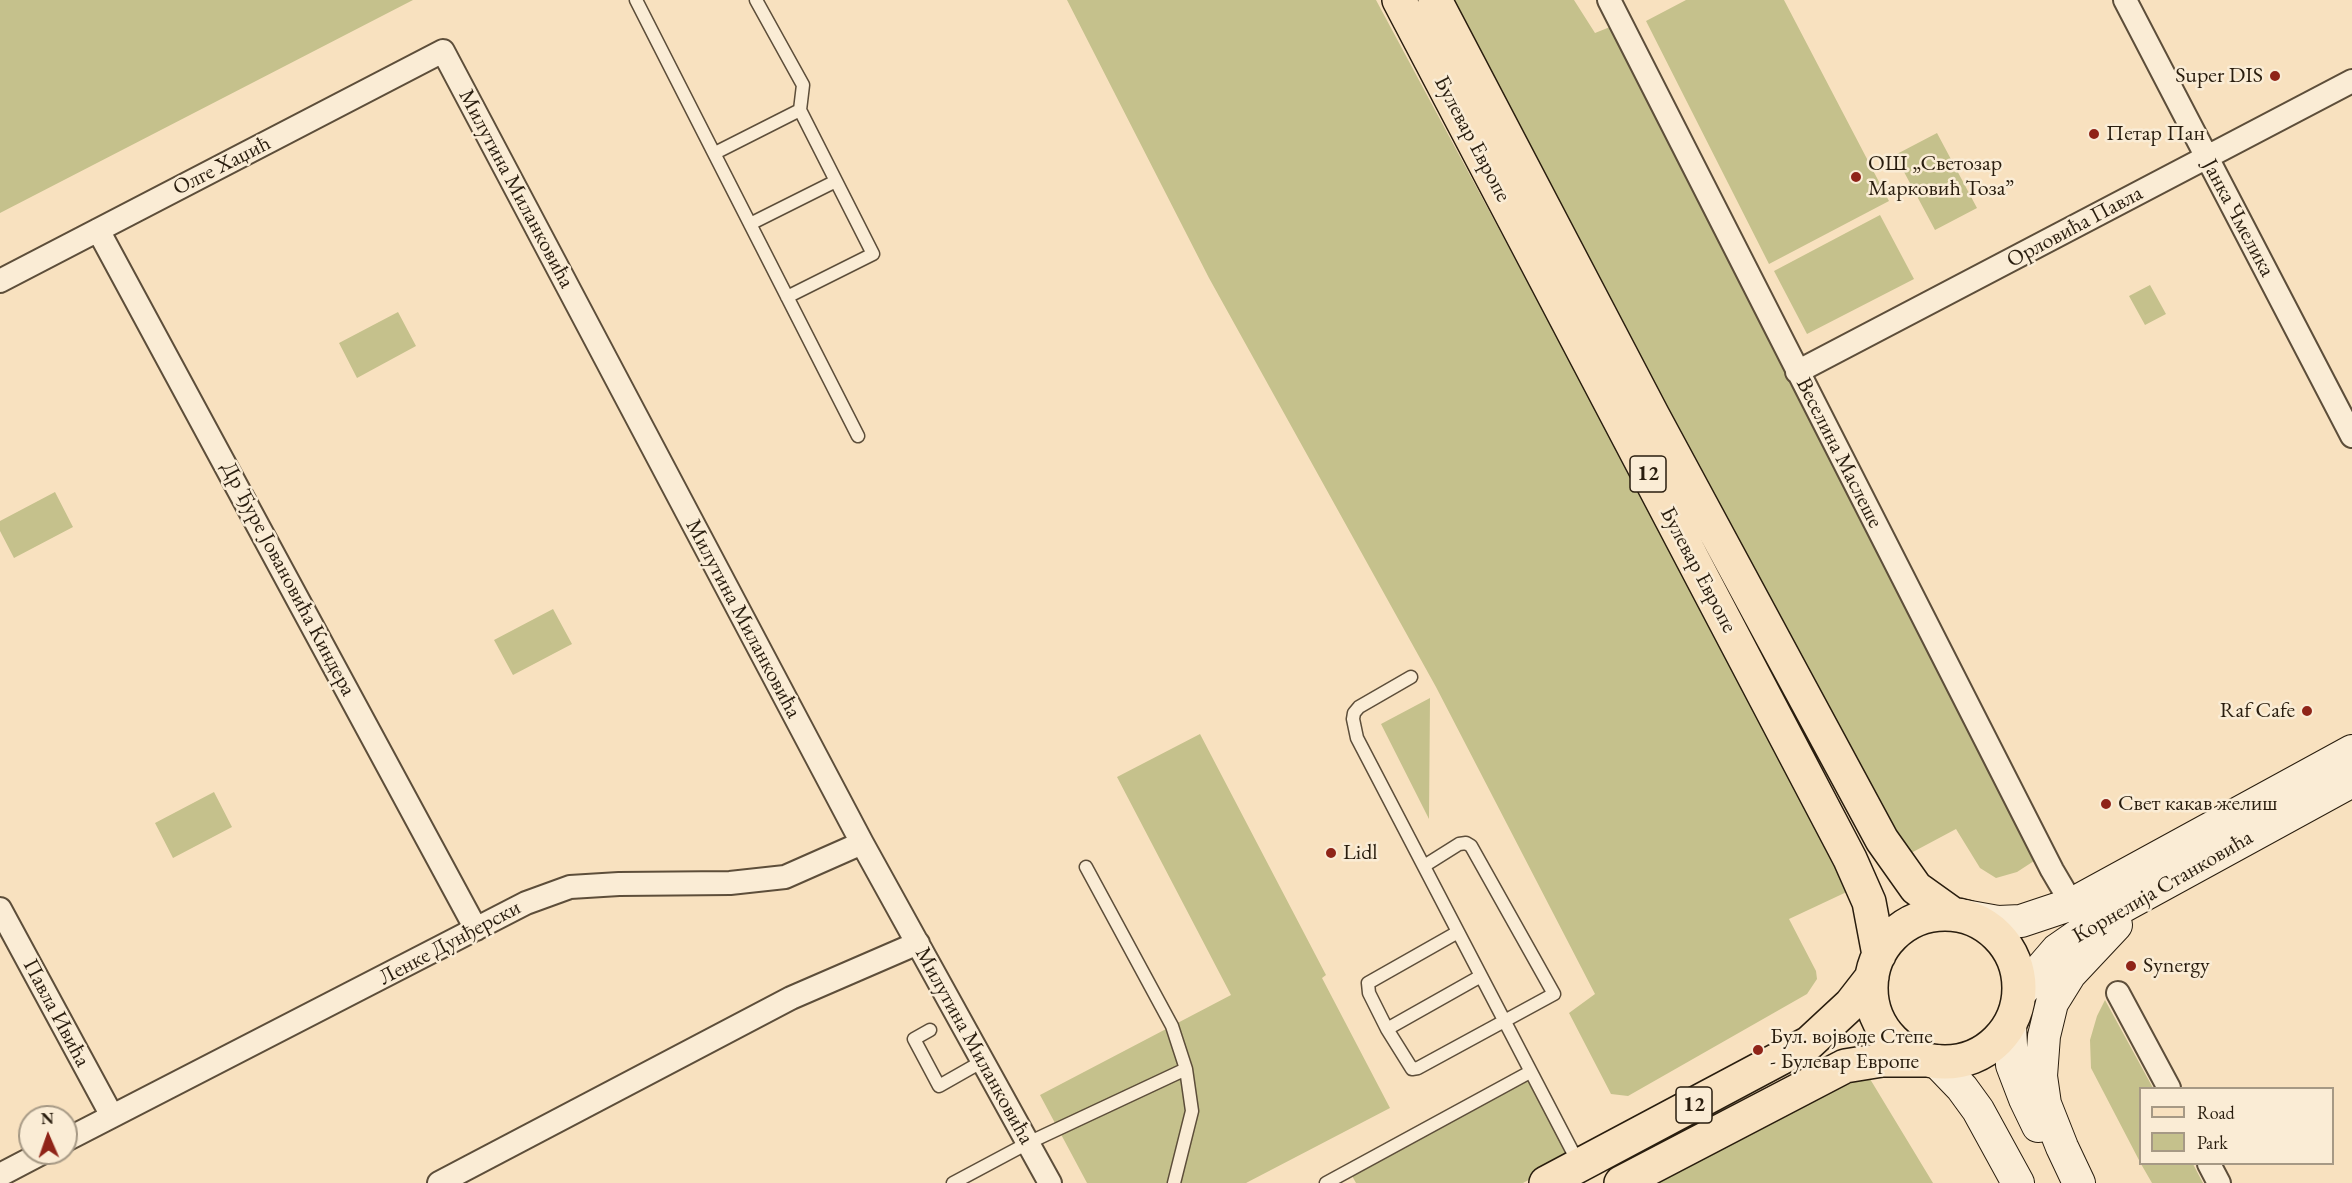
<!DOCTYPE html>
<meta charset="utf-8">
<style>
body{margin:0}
#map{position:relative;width:2352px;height:1183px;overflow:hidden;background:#f8e1bf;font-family:"EB Garamond",serif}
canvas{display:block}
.legend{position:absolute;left:2139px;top:1087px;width:195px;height:78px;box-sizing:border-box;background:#faecd5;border:2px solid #a69985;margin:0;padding:8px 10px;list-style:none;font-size:18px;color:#291d0e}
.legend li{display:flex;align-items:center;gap:12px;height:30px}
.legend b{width:30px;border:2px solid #a69985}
.north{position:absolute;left:18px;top:1105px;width:60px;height:60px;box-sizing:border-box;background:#faecd5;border:2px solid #a69985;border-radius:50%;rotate:358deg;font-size:16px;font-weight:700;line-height:24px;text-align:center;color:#291d0e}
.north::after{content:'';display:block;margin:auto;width:21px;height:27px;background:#8f2418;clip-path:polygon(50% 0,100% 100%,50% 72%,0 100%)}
</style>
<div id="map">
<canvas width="2352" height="1183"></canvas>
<ul class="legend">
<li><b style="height:8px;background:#f8e1bf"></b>Road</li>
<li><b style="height:16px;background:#c5c18c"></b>Park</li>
</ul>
<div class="north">N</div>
</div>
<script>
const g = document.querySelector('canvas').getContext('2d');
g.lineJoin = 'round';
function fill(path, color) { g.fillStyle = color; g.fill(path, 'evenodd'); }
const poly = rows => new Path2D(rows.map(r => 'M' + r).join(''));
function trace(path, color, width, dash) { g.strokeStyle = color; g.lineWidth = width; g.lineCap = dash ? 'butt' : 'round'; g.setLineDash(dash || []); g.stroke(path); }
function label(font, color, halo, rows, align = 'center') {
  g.font = font + ' "EB Garamond",serif'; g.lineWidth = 5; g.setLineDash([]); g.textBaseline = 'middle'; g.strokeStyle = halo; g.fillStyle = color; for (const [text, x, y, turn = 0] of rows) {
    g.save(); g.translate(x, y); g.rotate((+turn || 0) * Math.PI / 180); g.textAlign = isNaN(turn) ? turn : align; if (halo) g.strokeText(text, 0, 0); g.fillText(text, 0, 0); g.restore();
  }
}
const green = poly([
 [0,0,413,0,0,213],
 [1067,0,1376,0,1853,889,1789,919,1816,971,1817,979,1807,994,1628,1096,1611,1094,1569,1013,1595,994,1436,687,1209,278],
 [1445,0,1574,0,1595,33,1610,27,1867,532,2037,859,2017,872,1996,878,1980,868,1956,829,1911,853,1905,848],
 [1686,0,1784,0,1889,201,1769,264,1646,21],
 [1937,133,1977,208,1935,230,1895,155],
 [1880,215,1914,279,1807,334,1774,271],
 [2150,285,2166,314,2145,325,2129,296],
 [398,312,416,346,357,378,339,343],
 [55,492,73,527,14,558,0,531,0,521],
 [553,609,572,644,513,675,494,640],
 [1430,698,1429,819,1381,724],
 [1200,734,1326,975,1322,978,1390,1108,1246,1183,1087,1183,1040,1095,1231,995,1117,777],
 [214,792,232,827,173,858,155,823],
 [2105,1000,2153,1088,2140,1088,2140,1162,2091,1068,2090,1040,2097,1016],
 [1867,1074,1933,1183,1641,1183,1829,1084],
 [1527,1080,1570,1158,1523,1183,1356,1183,1351,1174],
 [2141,1164,2193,1164,2203,1183,2152,1183]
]);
const lane = poly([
 [636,0,858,436],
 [756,0,803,85,800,110],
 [715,153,800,110,873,254,787,297],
 [750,224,836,181],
 [1411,677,1359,707,1354,713,1353,719,1357,738,1579,1164],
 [1424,866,1459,844,1466,843,1471,846,1554,994,1418,1068,1412,1069,1387,1029,1369,993,1368,983,1458,932],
 [1387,1029,1481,976],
 [930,1030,914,1039,939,1086,983,1061],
 [953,1183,1028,1143,1186,1069,1172,1026,1086,867],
 [1174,1183,1192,1111,1186,1069],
 [1326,1183,1530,1072]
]);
const street = poly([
 [1609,0,2052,870,2072,904],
 [2125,0,2352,436],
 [98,230,476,929],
 [0,281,443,51,862,843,1050,1183],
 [1797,372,2352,81],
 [0,909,112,1116],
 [2118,993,2169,1088],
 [66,1140,526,903,570,887,619,884,730,883,785,877,862,843],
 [2209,1164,2219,1183],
 [0,1175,42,1153],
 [439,1183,791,998,918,943]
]);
const secondary = poly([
 [1959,915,1998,922,2021,921,2072,904,2352,751],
 [2019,994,2057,950,2109,914,2352,781],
 [2010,1025,2012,1065,2025,1099,2038,1126],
 [1936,1061,1962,1088,1978,1110,2018,1183],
 [2079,1183,2062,1147,2045,1104,2041,1076,2044,1036,2052,1003,2070,974,2116,925]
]);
const primary = poly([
 [1399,0,1850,859,1869,902,1879,955],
 [1435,0,1653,416,1882,840,1916,888,1951,913],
 '1871 988a74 74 0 1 1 148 0a74 74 0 1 1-148 0Z',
 [1546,1183,1809,1043,1851,1004,1872,977],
 [1621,1183,1845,1066,1882,1060,1924,1060]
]);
const markers = [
 [2275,76,6,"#8f2418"],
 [2094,134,6,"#8f2418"],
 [1856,177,6,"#8f2418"],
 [2307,711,6,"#8f2418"],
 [2106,804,6,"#8f2418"],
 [1331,853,6,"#8f2418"],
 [2131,966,6,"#8f2418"],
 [1758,1050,6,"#8f2418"]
];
const shields = [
 [1648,474,36],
 [1694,1105,36]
];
const shieldNames = [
 ["12",1648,474],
 ["12",1694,1105]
];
const poiNames = [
 ["Super DIS",2263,76,"right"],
 ["Петар Пан",2106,134],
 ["ОШ „Светозар",1868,164],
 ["Марковић Тоза”",1868,189],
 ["Raf Cafe",2295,711,"right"],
 ["Свет какав желиш",2118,804],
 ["Lidl",1343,853],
 ["Synergy",2143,966],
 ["Бул. војводе Степе",1770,1037],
 ["- Булевар Европе",1770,1062]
];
const streetNames = [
 ["Булевар Европе",1472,139,62],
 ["Олге Хаџић",222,166,-27],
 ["Милутина Миланковића",516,189,62],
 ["Јанка Чмелика",2238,218,62],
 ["Орловића Павла",2075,227,-28],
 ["Веселина Маслеше",1839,453,63],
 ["Булевар Европе",1698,570,62],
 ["Др Ђуре Јовановића Киндера",288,579,62],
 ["Милутина Миланковића",743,619,62],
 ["Корнелија Станковића",2163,887,-30],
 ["Ленке Дунђерски",450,943,-28],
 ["Павла Ивића",56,1013,62],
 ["Милутина Миланковића",974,1046,61]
];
fill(green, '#c5c18c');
trace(lane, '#5d4e3a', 15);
trace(street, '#5d4e3a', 26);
trace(secondary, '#291d0e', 34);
trace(primary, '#291d0e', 36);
trace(lane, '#faecd5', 12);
trace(street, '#faecd5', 22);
trace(secondary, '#faecd5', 32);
trace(primary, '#f8e1bf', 33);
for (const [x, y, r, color] of markers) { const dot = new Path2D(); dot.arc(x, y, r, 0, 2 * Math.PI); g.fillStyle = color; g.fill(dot); trace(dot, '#faecd5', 2); }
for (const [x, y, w] of shields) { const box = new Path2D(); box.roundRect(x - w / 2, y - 18, w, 36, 4.5); g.fillStyle = '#faecd5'; g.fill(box); trace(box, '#291d0e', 1.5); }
label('bold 21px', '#291d0e', null, shieldNames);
label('22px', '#291d0e', '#faecd5', poiNames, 'left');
label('22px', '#291d0e', '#faecd5', streetNames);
</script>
